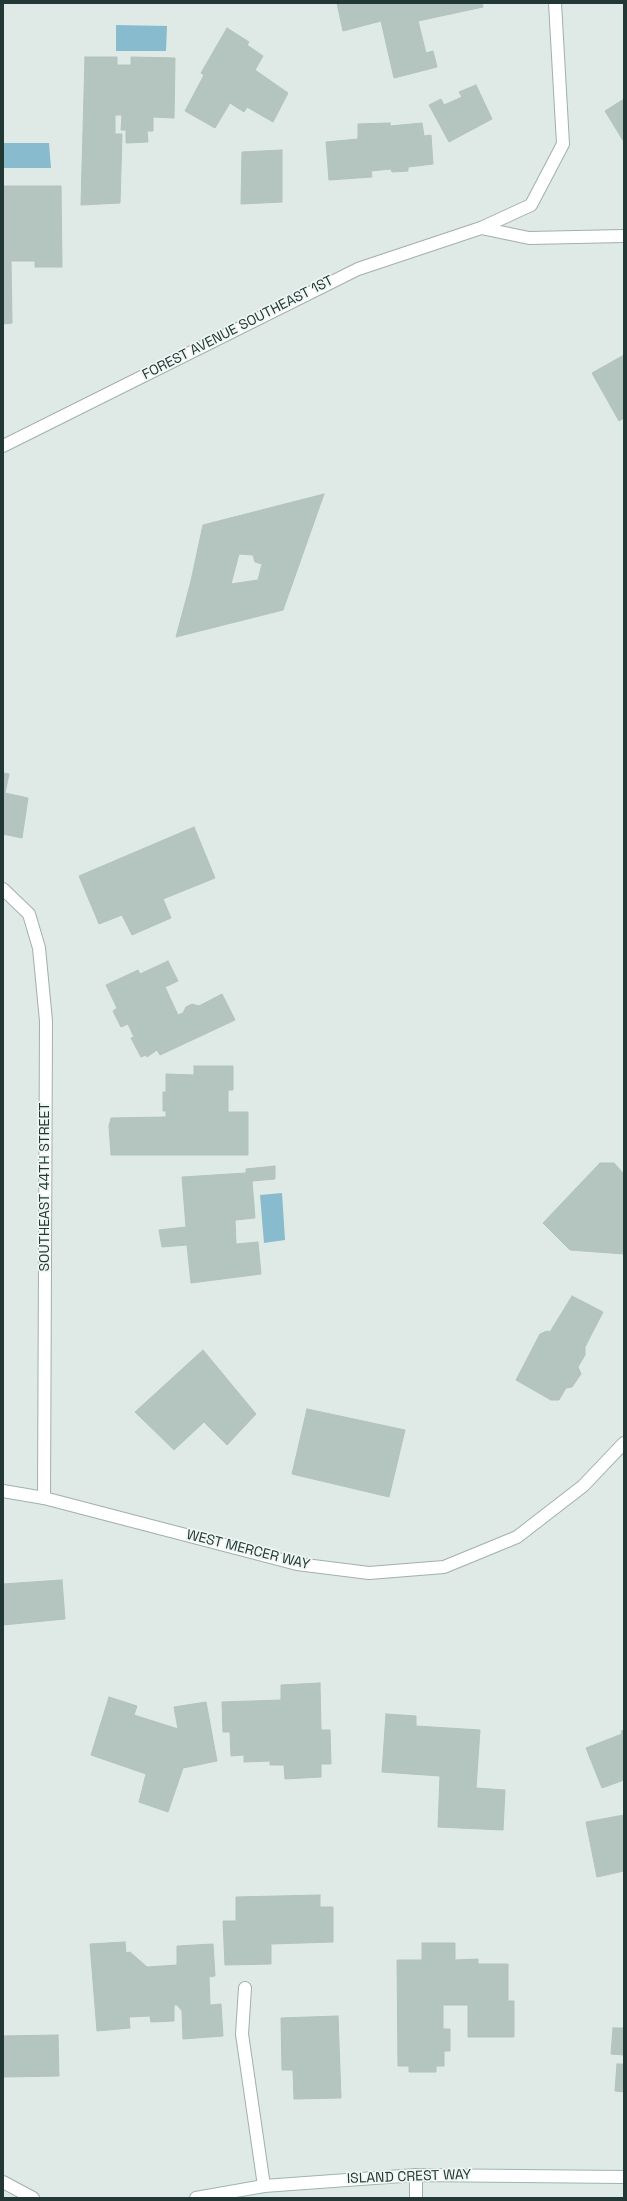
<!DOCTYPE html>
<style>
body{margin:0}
#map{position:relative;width:627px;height:2201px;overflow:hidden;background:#dfe9e6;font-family:"Space Grotesk",sans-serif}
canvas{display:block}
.frame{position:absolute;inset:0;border:4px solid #213835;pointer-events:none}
</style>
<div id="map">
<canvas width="627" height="2201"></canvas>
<div class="frame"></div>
</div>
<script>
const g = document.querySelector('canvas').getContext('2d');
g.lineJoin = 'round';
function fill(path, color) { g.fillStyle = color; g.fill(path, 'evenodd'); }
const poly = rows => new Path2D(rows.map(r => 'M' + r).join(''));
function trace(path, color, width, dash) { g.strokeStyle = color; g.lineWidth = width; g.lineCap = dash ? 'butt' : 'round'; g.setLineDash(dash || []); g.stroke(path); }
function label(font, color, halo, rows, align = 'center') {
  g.font = font + ' "Space Grotesk",sans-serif'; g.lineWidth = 3.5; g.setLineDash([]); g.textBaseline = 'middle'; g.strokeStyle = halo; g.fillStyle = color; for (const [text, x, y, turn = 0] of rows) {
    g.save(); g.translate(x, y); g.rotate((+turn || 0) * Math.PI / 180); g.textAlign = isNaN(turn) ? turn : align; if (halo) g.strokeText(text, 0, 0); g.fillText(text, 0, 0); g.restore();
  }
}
const water = poly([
 [116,25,167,26,166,51,116,51],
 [3,143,49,143,51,168,3,168],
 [282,1193,285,1240,264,1243,260,1195]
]);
const building = poly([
 [337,3,482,3,483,7,418,21,426,53,433,51,437,67,394,78,381,21,343,31,337,3],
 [227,28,249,42,247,45,263,56,255,70,288,93,273,122,247,107,244,112,230,103,215,128,185,111,204,75,201,73,227,28],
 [85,57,117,57,117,65,131,65,131,57,175,58,174,118,153,117,153,131,147,131,148,142,126,143,126,130,121,130,122,115,115,115,115,134,122,134,120,203,81,205,85,57],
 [476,85,492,119,449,142,429,105,441,99,444,105,462,97,459,92,476,85],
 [624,99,624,142,605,111,624,99],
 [390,123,390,126,422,123,424,136,431,135,433,164,408,167,408,171,392,172,391,169,371,171,372,177,329,180,326,142,358,139,358,124,390,123],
 [282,150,282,202,241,204,242,152,282,150],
 [3,186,61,186,62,267,35,267,35,261,11,261,12,323,3,324,3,186],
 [624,355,624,418,619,421,592,373,624,355],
 [324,494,283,610,176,637,191,581,203,525,324,494],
 [239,554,253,555,255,562,262,564,258,580,231,584,239,554],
 [3,773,9,774,5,793,28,798,22,838,3,834,3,773],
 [194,827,215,878,163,899,171,918,132,935,122,915,99,924,79,876,194,827],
 [168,961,178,981,165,987,178,1015,183,1013,186,1007,192,1004,199,1006,222,994,235,1020,160,1055,157,1050,147,1057,146,1055,141,1057,131,1038,134,1037,128,1024,121,1027,113,1011,117,1008,106,985,138,970,140,974,168,961],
 [194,1066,233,1066,233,1090,228,1090,228,1112,248,1112,248,1155,111,1155,109,1126,111,1118,166,1117,166,1111,163,1111,163,1092,166,1092,166,1074,194,1075,194,1066],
 [600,1163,614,1163,624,1174,624,1254,570,1250,543,1223,600,1163],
 [275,1166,275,1179,252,1181,255,1218,235,1220,236,1244,258,1242,261,1274,191,1283,187,1245,162,1247,159,1230,186,1227,182,1177,246,1173,246,1169,275,1166],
 [572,1296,603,1312,585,1347,585,1355,578,1367,581,1374,572,1387,566,1388,559,1400,551,1400,516,1380,540,1334,547,1331,550,1332,572,1296],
 [203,1350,256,1414,227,1445,204,1422,174,1450,135,1412,203,1350],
 [307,1409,405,1430,389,1497,292,1474,307,1409],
 [62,1580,65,1619,3,1625,3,1584,62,1580],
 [320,1683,321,1730,330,1730,331,1764,321,1764,321,1777,285,1779,284,1765,270,1765,270,1761,244,1762,244,1755,231,1756,230,1732,223,1732,222,1702,281,1700,281,1685,320,1683],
 [109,1697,137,1706,134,1715,178,1729,174,1707,206,1702,217,1761,183,1768,168,1812,139,1802,146,1774,91,1755,109,1697],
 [386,1714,416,1716,416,1726,480,1730,476,1788,505,1790,503,1830,438,1827,440,1776,382,1772,386,1714],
 [624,1730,624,1780,602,1788,586,1748,622,1734,621,1731,624,1730],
 [624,1815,624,1871,597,1877,586,1822,624,1815],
 [320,1895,320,1907,333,1907,333,1942,271,1944,271,1964,225,1965,223,1921,236,1921,236,1897,320,1895],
 [125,1942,126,1953,130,1952,147,1967,177,1965,177,1946,213,1944,215,1976,209,1977,210,2005,221,2004,223,2036,183,2039,182,2011,177,2005,174,2005,174,2021,151,2022,150,2016,129,2017,130,2028,97,2031,90,1944,125,1942],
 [422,1943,455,1943,455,1960,478,1959,478,1964,508,1964,508,2001,514,2001,514,2037,468,2037,468,2005,443,2005,443,2029,450,2029,450,2051,444,2051,444,2066,436,2066,436,2072,409,2072,409,2066,398,2066,397,1960,422,1960,422,1943],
 [338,2016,341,2098,294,2099,293,2070,282,2070,281,2018,338,2016],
 [613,2028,624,2028,624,2055,611,2054,613,2028],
 [58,2035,59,2076,3,2077,3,2036,58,2035],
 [617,2064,624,2064,624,2092,615,2091,617,2064]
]);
const service = poly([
 [481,228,531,205,563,144,555,3],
 [245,1988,242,2034,264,2186]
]);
const minor = poly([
 [3,446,358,269,481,228,529,238,624,236],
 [3,889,29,914,39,948,46,1021,44,1498],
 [3,2182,33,2198],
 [416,2198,416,2175]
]);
const tertiary = poly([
 [3,1491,44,1498,297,1564,369,1573,444,1567,517,1537,583,1486,624,1443]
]);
const secondary = poly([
 [196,2198,264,2186,416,2175,624,2177]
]);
const streetNames = [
 ["FOREST AVENUE SOUTHEAST 1ST",238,328,-27],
 ["SOUTHEAST 44TH STREET",45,1187,-90],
 ["WEST MERCER WAY",248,1550,14],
 ["ISLAND CREST WAY",409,2177,-2]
];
fill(water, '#88bbcd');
fill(building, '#b4c4bf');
trace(building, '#b2c3bd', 1);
trace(service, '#a2b0ad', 14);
trace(minor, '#a2b0ad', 14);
trace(tertiary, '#a2b0ad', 14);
trace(secondary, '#9eb5af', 14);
trace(service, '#fff', 12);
trace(minor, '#fff', 12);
trace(tertiary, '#fff', 12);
trace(secondary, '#fff', 12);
label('14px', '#213835', '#eff6f3', streetNames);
</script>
